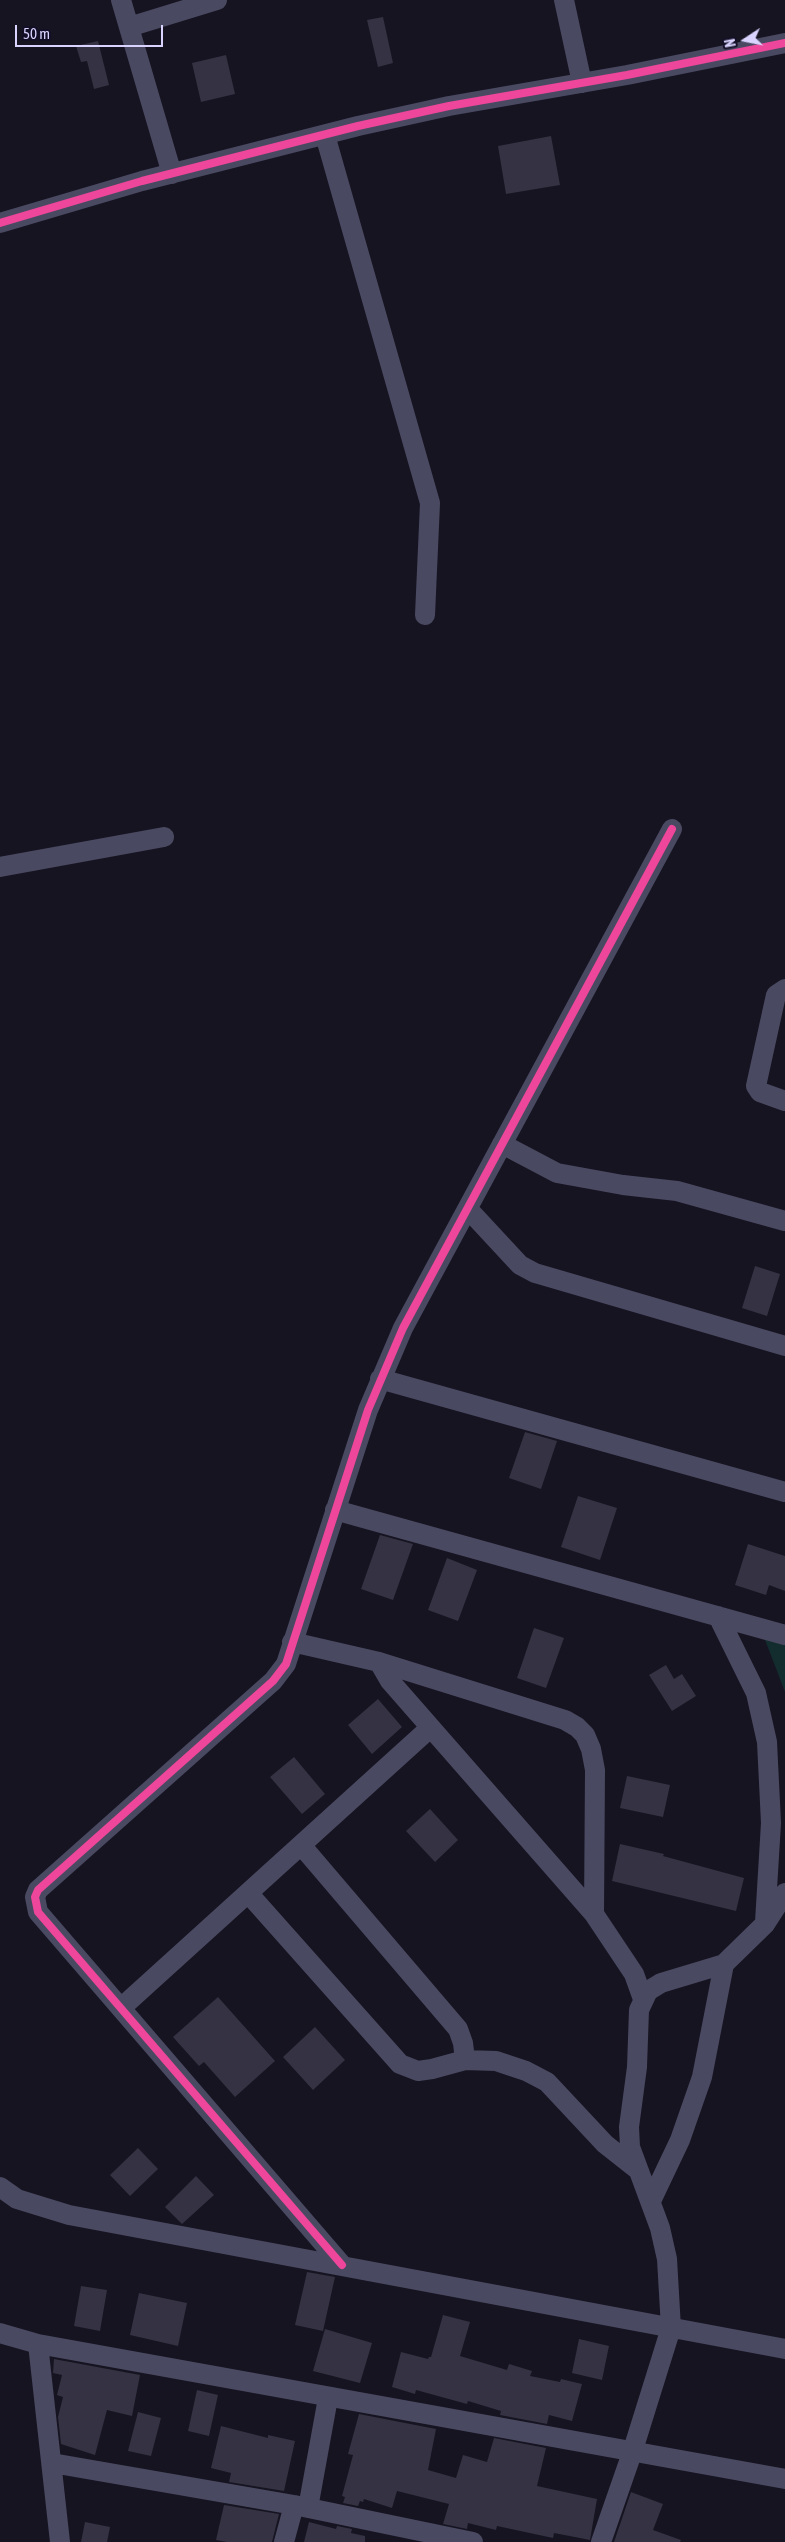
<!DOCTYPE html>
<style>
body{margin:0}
#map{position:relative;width:785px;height:2542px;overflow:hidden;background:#161421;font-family:"Asap Condensed",sans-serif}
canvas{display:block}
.north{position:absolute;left:720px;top:15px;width:50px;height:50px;-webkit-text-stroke:4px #130f26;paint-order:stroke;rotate:259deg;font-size:14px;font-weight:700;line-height:20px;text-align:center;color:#d9d4ff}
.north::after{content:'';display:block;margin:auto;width:18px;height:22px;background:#d9d4ff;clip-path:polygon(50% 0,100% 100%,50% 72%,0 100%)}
.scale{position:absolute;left:15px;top:25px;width:148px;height:22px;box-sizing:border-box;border:2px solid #d9d4ff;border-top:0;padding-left:6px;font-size:15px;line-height:18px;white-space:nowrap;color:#d9d4ff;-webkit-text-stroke:4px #130f26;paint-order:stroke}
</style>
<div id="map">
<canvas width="785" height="2542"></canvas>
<div class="north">N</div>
<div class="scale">50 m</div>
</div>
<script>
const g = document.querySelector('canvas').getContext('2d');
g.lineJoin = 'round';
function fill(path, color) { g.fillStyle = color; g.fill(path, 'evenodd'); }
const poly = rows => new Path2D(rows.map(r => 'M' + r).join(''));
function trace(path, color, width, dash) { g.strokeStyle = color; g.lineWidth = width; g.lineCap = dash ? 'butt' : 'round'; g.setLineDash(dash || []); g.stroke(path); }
const green = poly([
 [757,1619,785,1625,785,1693,785,1692]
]);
const building = poly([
 [383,17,393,63,378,67,367,20],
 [98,41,109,85,94,89,87,61,81,62,76,46],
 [226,55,235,94,201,102,192,63],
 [551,136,560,185,506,194,498,146],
 [755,1266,780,1274,767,1316,742,1308],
 [525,1432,557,1441,541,1489,509,1478],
 [578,1496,617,1508,600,1560,561,1547],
 [380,1535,413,1544,393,1600,361,1589],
 [748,1544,785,1556,785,1591,769,1585,766,1595,735,1585],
 [447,1558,477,1570,458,1621,428,1610],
 [534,1628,564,1638,546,1688,517,1678],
 [666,1665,674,1679,682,1674,696,1696,672,1711,649,1675],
 [378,1699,402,1727,372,1754,348,1725],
 [294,1757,325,1794,302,1814,270,1777],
 [627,1776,670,1785,663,1817,620,1808],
 [430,1809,458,1840,435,1862,406,1831],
 [620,1844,664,1854,663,1856,744,1878,736,1911,612,1881],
 [218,1997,275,2061,235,2097,204,2062,199,2066,173,2037],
 [315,2027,345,2060,313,2090,283,2057],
 [138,2148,158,2169,130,2196,110,2175],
 [196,2176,214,2195,182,2224,165,2207],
 [307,2272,335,2277,323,2331,295,2325],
 [81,2286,107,2290,100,2331,74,2326],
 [139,2293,187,2303,178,2346,130,2335],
 [443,2315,470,2322,460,2356,507,2370,509,2364,532,2371,530,2376,560,2382,561,2379,582,2384,572,2421,549,2415,547,2424,500,2415,501,2411,468,2401,467,2404,416,2390,415,2394,392,2387,401,2352,428,2359,429,2357,431,2357],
 [325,2329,372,2343,360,2383,313,2371],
 [579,2339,609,2346,602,2380,572,2373],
 [54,2359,140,2375,132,2416,107,2410,95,2455,61,2444,58,2417,63,2397,57,2395,62,2375,53,2373],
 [197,2390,218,2395,209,2436,188,2431],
 [138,2412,161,2418,151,2456,128,2451],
 [359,2414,436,2429,428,2470,456,2478,463,2455,487,2462,494,2438,546,2448,537,2486,597,2499,590,2540,554,2533,553,2538,497,2526,496,2530,468,2523,467,2529,443,2524,449,2504,397,2491,392,2508,364,2499,363,2502,360,2501,358,2506,343,2503,345,2497,342,2496,353,2455,348,2454],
 [221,2426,268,2438,268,2435,295,2441,284,2491,229,2482,231,2473,211,2468],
 [631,2492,663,2504,653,2530,681,2540,680,2542,614,2542],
 [224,2505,279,2514,272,2542,227,2542,216,2540],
 [85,2522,110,2527,107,2542,81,2542],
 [309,2522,336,2529,337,2526,352,2529,351,2533,365,2536,365,2542,304,2542]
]);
const minor = poly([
 [121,0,172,174],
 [564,0,582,83],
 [129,27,217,0],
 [325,135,430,503,425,615],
 [0,223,142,181,358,126,449,106,627,75,785,43],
 [0,867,164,837],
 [785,989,776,995,756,1086,760,1092,785,1101],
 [502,1144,557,1173,623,1185,677,1191,785,1221],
 [468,1209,520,1265,535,1273,785,1346],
 [380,1379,785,1492],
 [335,1510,785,1635],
 [718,1616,756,1693,767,1742,771,1823,765,1922],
 [292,1642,379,1662,565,1720,577,1727,585,1735,591,1749,595,1770,594,1914],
 [379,1662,390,1681,594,1914,634,1974,643,1999],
 [301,1845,458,2029,463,2043,465,2060],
 [248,1893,400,2064,418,2071,432,2069,465,2060,496,2061,526,2071,547,2082,605,2144,638,2170],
 [121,2008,430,1728],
 [0,2187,17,2199,69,2215,785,2349],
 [651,2201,680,2140,702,2077,724,1964],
 [342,2265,38,1912,35,1897,38,1890,273,1681,286,1664,368,1410,403,1328,672,829],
 [0,2333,38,2344,785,2479],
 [38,2344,60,2542],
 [52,2463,294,2505,473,2542],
 [308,2508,328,2398],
 [284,2542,294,2505],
 [601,2542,632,2453,671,2328,667,2259,660,2228,630,2147,629,2127,637,2067,639,2010,648,1991,661,1983,724,1964,765,1924,785,1893]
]);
const cycleway = poly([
 [0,223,142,181,358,126,449,106,627,75,785,43],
 [342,2265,38,1912,35,1897,38,1890,273,1681,286,1664,368,1410,403,1328,672,829]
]);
fill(green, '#132c2d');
fill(building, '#343243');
trace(minor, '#4a4962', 20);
trace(cycleway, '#ed469a', 8);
</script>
